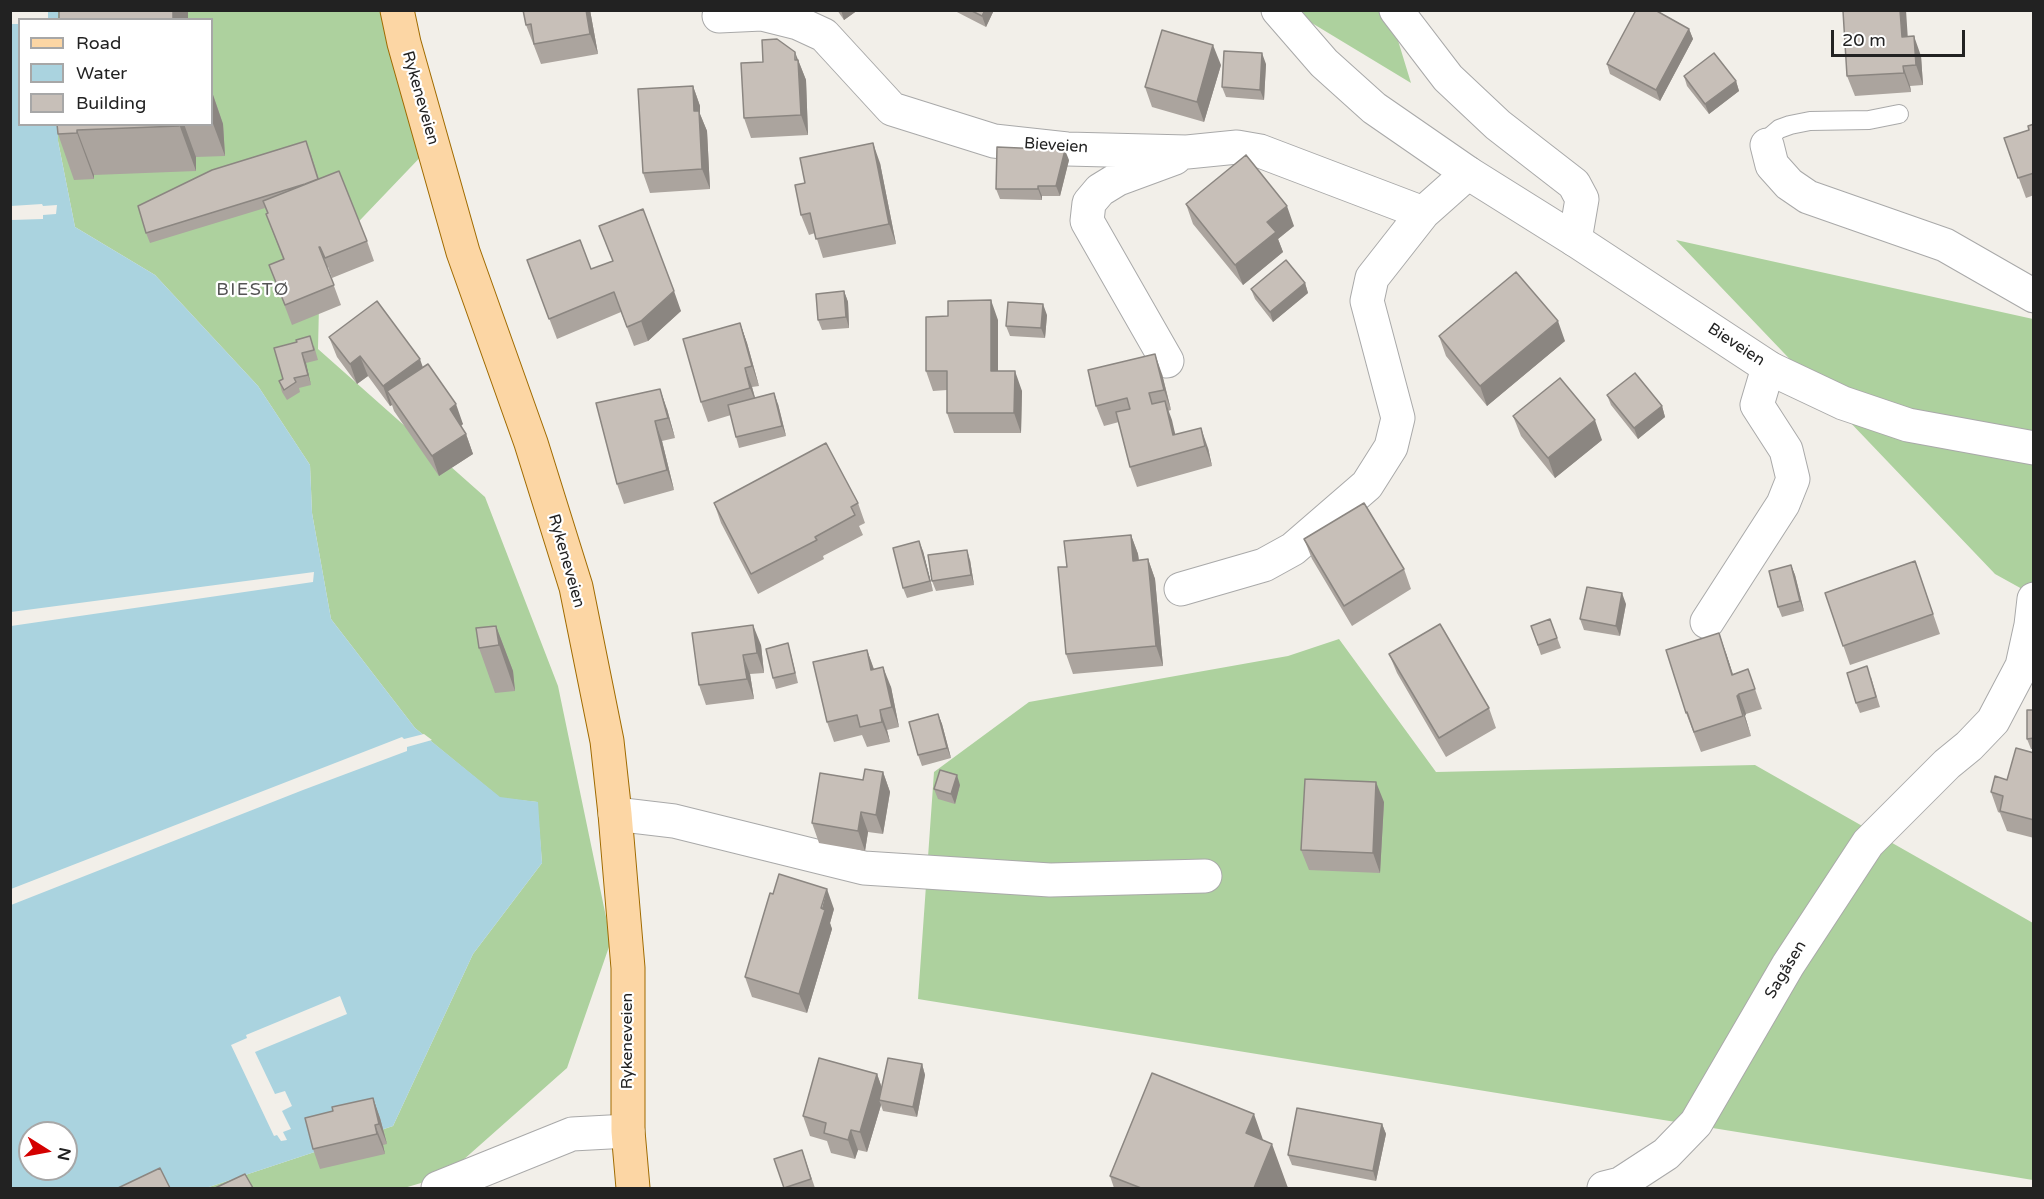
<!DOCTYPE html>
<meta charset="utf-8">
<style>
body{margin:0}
#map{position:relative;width:2044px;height:1199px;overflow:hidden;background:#f2efe9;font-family:"Varela Round",sans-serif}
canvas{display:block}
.frame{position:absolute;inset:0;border:12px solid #222;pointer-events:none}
.legend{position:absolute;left:18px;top:18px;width:195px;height:108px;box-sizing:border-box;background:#fff;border:2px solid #a7a7a7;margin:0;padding:8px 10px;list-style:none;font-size:18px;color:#222}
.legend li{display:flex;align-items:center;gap:12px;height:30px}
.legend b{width:30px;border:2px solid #a7a7a7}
.north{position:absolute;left:18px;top:1121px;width:60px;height:60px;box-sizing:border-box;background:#fff;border:2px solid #a7a7a7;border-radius:50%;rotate:101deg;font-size:16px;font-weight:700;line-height:24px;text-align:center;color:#222}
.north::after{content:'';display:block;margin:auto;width:21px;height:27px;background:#d40000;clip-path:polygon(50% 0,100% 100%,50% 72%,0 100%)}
.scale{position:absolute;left:1831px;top:30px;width:134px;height:27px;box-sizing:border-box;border:3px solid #222;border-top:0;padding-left:8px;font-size:18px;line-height:21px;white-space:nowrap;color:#222;-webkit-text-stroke:4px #fff;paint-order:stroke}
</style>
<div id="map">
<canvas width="2044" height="1199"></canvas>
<div class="frame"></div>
<ul class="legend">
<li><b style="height:8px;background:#fcd6a4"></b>Road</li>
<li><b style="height:16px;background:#aad3df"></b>Water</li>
<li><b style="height:16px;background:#c7bfb8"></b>Building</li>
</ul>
<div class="north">N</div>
<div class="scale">20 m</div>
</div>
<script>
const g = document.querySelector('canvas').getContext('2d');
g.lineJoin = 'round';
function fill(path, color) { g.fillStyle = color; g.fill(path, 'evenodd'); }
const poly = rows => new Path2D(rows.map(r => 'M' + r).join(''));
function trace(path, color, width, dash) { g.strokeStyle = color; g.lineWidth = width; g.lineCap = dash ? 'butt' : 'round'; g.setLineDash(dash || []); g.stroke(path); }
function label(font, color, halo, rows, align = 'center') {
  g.font = font + ' "Varela Round",sans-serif'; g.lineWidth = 4.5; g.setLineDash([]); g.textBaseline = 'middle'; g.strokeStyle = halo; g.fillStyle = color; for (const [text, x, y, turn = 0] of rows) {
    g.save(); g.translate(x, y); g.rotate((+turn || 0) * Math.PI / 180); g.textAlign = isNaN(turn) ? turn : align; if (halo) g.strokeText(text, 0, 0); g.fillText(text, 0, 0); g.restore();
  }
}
const forest = poly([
 [58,11,403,11,430,147,320,262,318,349,485,497,558,686,611,941,567,1068,445,1176,404,1188,206,1188,393,1126,473,954,542,863,537,802,500,798,415,728,331,619,312,513,310,465,258,386,155,275,75,227,58,141,58,125,212,124,212,20,58,19],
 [1292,11,1389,11,1411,83],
 [1676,240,2033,319,2033,595,1995,574],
 [1339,639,1436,772,1755,765,2033,923,2033,1180,918,999,934,772,1029,702,1288,656]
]);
const water = poly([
 [10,11,58,11,58,19,20,20,20,124,58,125,58,141,75,227,155,275,258,386,310,465,312,513,331,619,415,728,500,797,538,802,542,863,473,954,393,1126,206,1188,11,1188],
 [30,1133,66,1133,66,1169,30,1169]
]);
const pier = poly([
 [11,11,48,11,48,18,20,20,19,24,11,24],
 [42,204,43,206,57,205,56,214,43,215,43,219,11,220,11,206],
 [314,572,313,582,11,626,11,612],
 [424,734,432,740,407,747,407,751,303,790,11,905,11,889,402,737,404,739],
 [340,996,347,1014,255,1052,275,1094,285,1091,292,1106,282,1111,291,1129,283,1132,287,1140,281,1141,277,1135,274,1136,231,1045,247,1038,246,1035]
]);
const service = poly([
 [1767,145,1772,135,1779,129,1790,125,1810,121,1869,120,1899,114]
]);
const minor = poly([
 [1396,10,1448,78,1498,125,1574,184,1582,199,1575,240],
 [719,16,762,14,798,23,824,35,892,109,994,141,1067,149,1187,152,1237,147,1260,151,1423,213],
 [1767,145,1772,165,1789,184,1808,197,1945,245,2034,296],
 [1167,361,1087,221,1089,203,1100,190,1118,179,1175,158],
 [1181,589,1264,565,1293,549,1367,485,1391,447,1398,418,1367,301,1372,278,1423,213,1468,173],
 [1707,622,1783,504,1793,479,1786,450,1757,405,1765,378,1771,369],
 [615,814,674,821,864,868,1050,880,1205,876],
 [438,1188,572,1134,628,1131],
 [1604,1188,1620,1184,1666,1154,1696,1123,1788,965,1868,843,1947,764,1969,746,1993,721,2022,666,2031,625,2034,599]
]);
const tertiary = poly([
 [1278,10,1324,63,1374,108,1468,173,1575,240,1771,369,1843,403,1908,425,2034,448]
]);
const primary = poly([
 [397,10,404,43,463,252,531,443,576,587,607,741,615,814,628,968,628,1131,633,1188]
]);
const wall = poly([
 [523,10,590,10,598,54,541,64,526,25],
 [837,10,858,10,844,20],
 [953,10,994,10,986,27],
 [1689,29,1693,39,1660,101,1610,74,1607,64],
 [1908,36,1921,56,1923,85,1910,86,1911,92,1855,96,1847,76],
 [798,60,806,80,808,135,751,138,744,118],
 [1266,64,1264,100,1226,97,1222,87],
 [1221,65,1204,122,1152,107,1145,87],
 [1684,76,1736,81,1739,91,1709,114,1687,86],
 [693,86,700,106,700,114,707,131,710,189,650,193,643,173],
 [212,92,223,124,225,156,196,157,196,171,94,175,94,179,74,180,58,134,57,124,212,124],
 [2034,124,2034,195,2026,198,2004,138,2029,130],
 [310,151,319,179,367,241,374,261,332,278,328,267,327,267,341,305,292,325,269,265,283,259,266,214,267,213,265,208,150,243,146,233],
 [1069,160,1060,196,1042,196,1042,200,1000,199,996,189],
 [880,163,896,244,823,258,815,233,809,235,801,215,805,183],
 [1186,204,1294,226,1278,239,1283,252,1243,285,1193,224],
 [527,260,591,269,681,311,648,341,634,346,621,312,557,339],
 [1305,283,1308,293,1273,322,1255,299,1251,289],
 [844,291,848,302,849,328,822,330,818,320],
 [1047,315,1045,338,1010,336,1006,326],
 [998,320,998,371,1022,391,1021,433,954,433,947,413,947,390,933,391,926,371],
 [740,323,747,343,759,386,752,387,755,398,778,404,786,436,739,448,736,437,731,415,708,422,701,402],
 [1439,336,1565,341,1487,406,1446,356],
 [329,337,423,367,463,424,461,426,466,434,473,454,439,476,394,411,392,405,390,406,368,376,357,384,337,357],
 [314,346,318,360,306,363,311,385,299,388,300,392,287,400,282,392,279,381,283,379,274,348],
 [1162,374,1171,410,1168,411,1175,434,1208,448,1212,466,1137,487,1130,467,1119,422,1104,426,1096,406],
 [1607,395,1662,406,1665,417,1638,439,1611,405],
 [596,403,667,409,675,438,662,441,674,490,624,504,617,484],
 [1513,416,1602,440,1555,478,1521,436],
 [714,503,858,503,865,523,859,526,863,535,823,556,824,559,758,594,721,523],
 [1131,535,1138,554,1139,560,1148,559,1155,579,1163,666,1073,674,1066,654,1067,567],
 [1304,539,1404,569,1411,589,1352,626,1312,559],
 [923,551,933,591,907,598,903,588],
 [970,560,974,585,936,591,932,581],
 [1915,561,1940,634,1850,665,1825,593],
 [1791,565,1795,575,1804,611,1782,617,1778,607],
 [1626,604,1620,636,1584,630,1580,619],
 [1550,619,1561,648,1541,655,1531,626],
 [496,626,513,671,515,691,495,693,479,648],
 [692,633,761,645,764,673,750,674,754,699,706,705,699,685],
 [867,650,874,669,891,687,899,727,887,730,890,742,867,747,862,735,834,742,827,722],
 [1726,653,1733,674,1748,669,1762,709,1746,714,1745,716,1751,736,1701,752,1686,713],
 [791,654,798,683,776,689,773,678],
 [1389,654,1489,708,1496,728,1446,757,1397,673],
 [1871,677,1880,707,1860,713,1856,703],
 [2034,710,2034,749,2031,749,2027,739],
 [938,714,942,724,951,758,922,766,918,755],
 [2034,753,2034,838,2007,831,2000,813,1998,812,1991,792,2007,780],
 [883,772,890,792,883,834,868,832,865,851,819,843,812,823,863,780],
 [960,785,955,804,938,799,934,789],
 [1384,802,1380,873,1309,870,1301,850],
 [834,909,830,923,832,929,807,1013,752,997,745,977],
 [922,1064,925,1075,917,1117,883,1111,881,1105,867,1152,858,1150,855,1159,831,1153,827,1141,810,1136,803,1116,877,1074,882,1088],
 [373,1098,380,1118,387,1144,383,1145,385,1154,320,1169,313,1149,333,1111],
 [1382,1124,1386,1134,1376,1181,1292,1165,1288,1155],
 [1263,1140,1288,1188,1114,1188,1110,1176],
 [802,1150,815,1188,784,1188,774,1159]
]);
const shadedWall = poly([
 [173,10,188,10,188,20,173,20],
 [586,10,590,10,598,54,590,34],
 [841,10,858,10,844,20],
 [985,10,994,10,986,27,982,16],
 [1900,10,1906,10,1909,56,1902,37],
 [1689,29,1693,39,1660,101,1656,90],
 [1914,36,1921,56,1923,85,1916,65],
 [1213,45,1221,65,1204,122,1197,102],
 [795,52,806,80,808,135,801,115],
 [1262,53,1266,64,1264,100,1260,90],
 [1903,66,1910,86,1911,92,1904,73],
 [1736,81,1739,91,1709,114,1705,104],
 [693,86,700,106,700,114,707,131,710,189,702,169,694,111],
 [212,92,223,124,225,156,212,121],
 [179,124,184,124,196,157,196,171],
 [77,130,94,175,94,179,77,133],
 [873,143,880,163,896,244,889,224],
 [1065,150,1069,160,1060,196,1056,186],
 [1038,186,1042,196,1042,200,1038,189],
 [1287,206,1294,226,1278,239,1283,252,1243,285,1235,265,1267,222],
 [1305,283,1308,293,1273,322,1270,312],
 [674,291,681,311,648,341,641,321],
 [844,291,848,302,849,328,846,317],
 [991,300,998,320,998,391,991,371],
 [1043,304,1047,315,1045,338,1041,328],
 [1558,321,1565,341,1487,406,1480,386],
 [740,323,747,343,759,386,752,366],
 [302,353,306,363,311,385,308,375],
 [1155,354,1162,374,1171,410,1164,390],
 [360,356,368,376,357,384,350,364],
 [420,359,427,379,387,391,392,405,390,406,383,386],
 [745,368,752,387,758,408,750,388],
 [1015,371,1022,391,1021,433,1014,413],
 [660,389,667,409,675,438,668,418],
 [774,393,778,404,786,436,782,426],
 [1165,401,1172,420,1180,455,1173,435],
 [456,404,463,424,457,429,450,409],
 [1662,406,1665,417,1638,439,1634,428],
 [1595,420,1602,440,1555,478,1548,458],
 [655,421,662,441,674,490,667,470],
 [1201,428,1208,448,1212,466,1205,446],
 [466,434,473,454,439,476,432,456],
 [1131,535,1138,554,1141,581,1133,561],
 [919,541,923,551,933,591,930,581],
 [967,550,970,560,974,585,971,575],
 [1148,559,1155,579,1163,666,1156,646],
 [1791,565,1795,575,1804,611,1800,601],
 [1622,593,1626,604,1620,636,1616,626],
 [753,625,761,645,764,673,757,653],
 [496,626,513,671,515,691,499,645],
 [1719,633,1726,653,1739,694,1732,675],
 [867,650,874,670,871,670],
 [743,655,750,674,754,699,747,679],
 [883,667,891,687,899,727,892,707],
 [1739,694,1746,714,1745,716,1751,736,1737,696],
 [880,710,887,730,890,742,882,722],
 [938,714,942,724,951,758,947,748],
 [883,772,890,792,883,834,876,815],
 [957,775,960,785,955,804,951,794],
 [1376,782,1384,802,1380,873,1373,853],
 [861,812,868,832,865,851,858,831],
 [827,889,834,909,830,923,832,929,807,1013,799,994],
 [922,1064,925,1075,917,1117,913,1107],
 [877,1074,884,1094,879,1100,881,1105,867,1152,860,1132],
 [373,1098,380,1118,387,1144,379,1124],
 [1254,1114,1268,1154,1272,1144,1288,1188,1254,1188,1246,1133],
 [1382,1124,1386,1134,1376,1181,1373,1171],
 [375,1125,383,1145,385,1154,377,1134],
 [851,1130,858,1150,855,1159,848,1140]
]);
const building = poly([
 [59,10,173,10,173,20,59,20,59,10],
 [523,10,586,10,590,34,534,44,531,24,526,25,523,10],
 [970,10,985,10,982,16,970,10],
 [1636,10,1655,10,1689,29,1656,90,1607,64,1636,10],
 [1859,10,1900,10,1902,37,1914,36,1916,65,1903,66,1904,73,1847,76,1843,11,1859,10],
 [1162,30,1213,45,1197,102,1145,87,1162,30],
 [777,39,795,52,795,60,798,60,801,115,744,118,741,63,763,62,762,40,777,39],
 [1224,51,1262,53,1260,90,1222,87,1224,51],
 [1714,53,1736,81,1705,104,1684,76,1714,53],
 [693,86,694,111,699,111,702,169,643,173,638,89,693,86],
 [57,124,179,124,179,126,77,130,77,133,58,134,57,124],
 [2034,124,2034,173,2018,178,2004,138,2029,130,2028,126,2034,124],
 [306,141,318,179,305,184,146,233,138,206,212,170,306,141],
 [873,143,889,224,816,239,810,213,801,215,795,185,805,183,800,158,873,143],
 [997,147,1065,150,1056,186,1038,186,1038,189,996,189,997,147],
 [1246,155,1287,206,1267,222,1276,232,1235,265,1186,204,1246,155],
 [339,171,367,241,325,258,320,247,319,247,334,285,285,305,269,265,284,259,266,214,268,213,263,201,339,171],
 [643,209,674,291,641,321,627,327,614,292,549,319,527,260,580,240,591,269,613,261,599,226,643,209],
 [1286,260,1305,283,1270,312,1251,289,1286,260],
 [1516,272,1558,321,1480,386,1439,336,1516,272],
 [844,291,846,317,818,320,816,294,844,291],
 [991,300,991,371,1015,371,1014,413,947,413,947,371,926,371,926,317,948,316,948,301,991,300],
 [377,301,420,359,383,386,360,356,350,364,329,337,377,301],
 [1008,302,1043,304,1041,328,1006,326,1008,302],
 [740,323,752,366,745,368,750,388,701,402,683,339,740,323],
 [310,336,314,350,302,353,308,375,294,378,296,382,284,390,279,381,283,379,274,348,297,342,296,340,310,336],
 [1155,354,1164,390,1149,393,1152,404,1165,401,1173,435,1201,428,1205,446,1130,467,1116,412,1130,409,1127,398,1096,406,1088,370,1155,354],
 [428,364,456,404,450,409,466,434,432,456,387,391,428,364],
 [1635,373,1662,406,1634,428,1607,395,1635,373],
 [1560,378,1595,420,1548,458,1513,416,1560,378],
 [660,389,668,418,655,421,667,470,617,484,596,403,660,389],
 [774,393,782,426,736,437,728,405,774,393],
 [826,443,858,503,851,507,855,515,815,537,817,540,751,574,714,503,826,443],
 [1364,503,1404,569,1344,606,1304,539,1364,503],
 [1131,535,1133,561,1148,559,1156,646,1066,654,1058,567,1067,567,1064,541,1131,535],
 [919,541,930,581,903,588,893,548,919,541],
 [967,550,971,575,932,581,928,555,967,550],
 [1915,561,1933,614,1843,646,1825,593,1915,561],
 [1791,565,1800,601,1778,607,1769,571,1791,565],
 [1587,587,1622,593,1616,626,1580,619,1587,587],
 [1550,619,1557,638,1538,645,1531,626,1550,619],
 [1440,624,1489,708,1439,738,1389,654,1440,624],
 [753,625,757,653,743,655,747,679,699,685,692,633,753,625],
 [496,626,499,645,479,648,476,628,496,626],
 [1719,633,1732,675,1748,669,1755,689,1739,694,1737,696,1743,716,1694,732,1687,712,1686,713,1666,650,1719,633],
 [788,643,795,673,773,678,766,649,788,643],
 [867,650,871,670,883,667,892,707,880,710,882,722,860,727,857,715,827,722,813,662,867,650],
 [1867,666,1876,697,1856,703,1847,673,1867,666],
 [2027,710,2034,710,2034,738,2027,739,2027,710],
 [938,714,947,748,918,755,909,722,938,714],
 [2016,748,2034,753,2034,820,2000,811,2003,796,1991,792,1995,776,2007,780,2016,748],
 [865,769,883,772,876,815,861,812,858,831,812,823,820,773,863,780,865,769],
 [940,770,957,775,951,794,934,789,940,770],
 [1305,779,1376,782,1373,853,1301,850,1305,779],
 [779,874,827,889,821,908,825,910,799,994,745,977,770,893,773,894,779,874],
 [819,1058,877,1074,860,1132,851,1130,848,1140,824,1133,826,1123,803,1116,819,1058],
 [888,1058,922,1064,913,1107,879,1100,888,1058],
 [1152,1073,1254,1114,1246,1133,1272,1144,1254,1188,1141,1188,1110,1176,1152,1073],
 [373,1098,379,1124,375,1125,377,1134,313,1149,305,1118,333,1111,332,1107,373,1098],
 [1297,1108,1382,1124,1373,1171,1288,1155,1297,1108],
 [802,1150,811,1179,784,1188,774,1159,802,1150],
 [160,1168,170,1188,118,1188,160,1168],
 [245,1174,253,1188,215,1188,245,1174]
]);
const streetNames = [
 ["Rykeneveien",420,98,74],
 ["Bieveien",1056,146,4],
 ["Bieveien",1736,345,33],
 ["Rykeneveien",566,561,74],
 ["Sagåsen",1786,970,-59],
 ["Rykeneveien",628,1041,-90]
];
const neighbourhoodNames = [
 ["BIESTØ",253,290]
];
fill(forest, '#add19e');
fill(water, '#aad3df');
fill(pier, '#f2efe9');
trace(service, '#a9a9a9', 20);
trace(minor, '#a9a9a9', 35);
trace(tertiary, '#a9a9a9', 35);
trace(primary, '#a06b00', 35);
trace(service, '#fff', 18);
trace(minor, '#fff', 33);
trace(tertiary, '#fff', 33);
trace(primary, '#fcd6a4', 33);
fill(wall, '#aba49e');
fill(shadedWall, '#8b8681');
fill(building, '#c7bfb8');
trace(building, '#8b8681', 1.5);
label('16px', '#222', '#fff', streetNames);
g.letterSpacing = '1.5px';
label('18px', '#555', '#fff', neighbourhoodNames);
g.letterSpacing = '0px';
</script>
